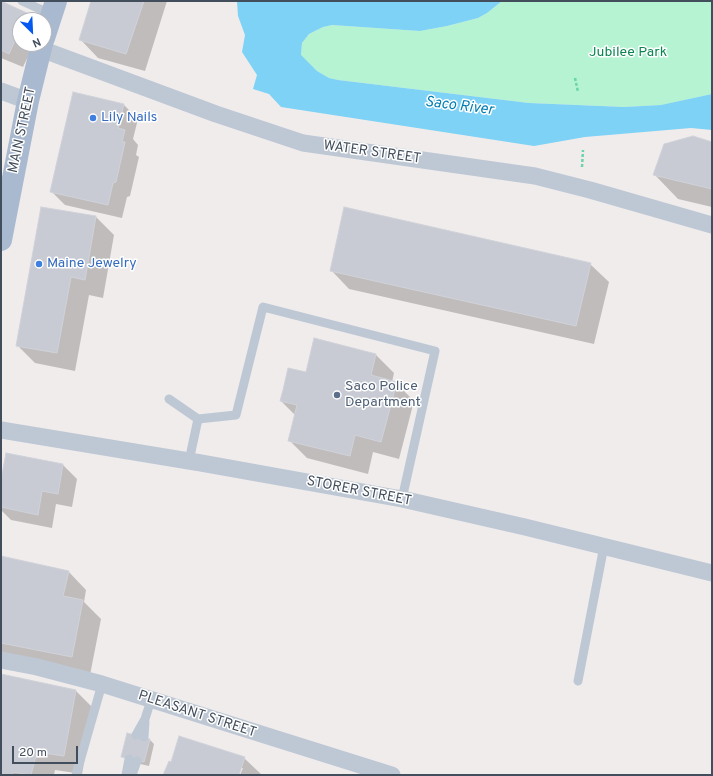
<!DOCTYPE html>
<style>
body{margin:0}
#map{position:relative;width:713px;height:776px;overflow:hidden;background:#f0ecec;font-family:Overpass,sans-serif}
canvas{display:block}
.frame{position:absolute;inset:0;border:2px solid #434e5c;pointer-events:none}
.north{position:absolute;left:12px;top:12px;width:40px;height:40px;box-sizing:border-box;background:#fff;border:1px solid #b4b8be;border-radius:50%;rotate:156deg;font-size:11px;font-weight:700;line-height:16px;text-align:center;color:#434e5c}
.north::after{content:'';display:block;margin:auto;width:14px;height:18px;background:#0559f1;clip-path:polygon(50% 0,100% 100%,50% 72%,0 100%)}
.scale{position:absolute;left:12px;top:746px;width:66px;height:18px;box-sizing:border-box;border:2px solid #434e5c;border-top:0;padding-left:5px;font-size:12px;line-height:14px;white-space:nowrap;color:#434e5c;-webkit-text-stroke:3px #fff;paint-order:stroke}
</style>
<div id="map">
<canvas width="713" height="776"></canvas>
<div class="frame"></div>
<div class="north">N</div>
<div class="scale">20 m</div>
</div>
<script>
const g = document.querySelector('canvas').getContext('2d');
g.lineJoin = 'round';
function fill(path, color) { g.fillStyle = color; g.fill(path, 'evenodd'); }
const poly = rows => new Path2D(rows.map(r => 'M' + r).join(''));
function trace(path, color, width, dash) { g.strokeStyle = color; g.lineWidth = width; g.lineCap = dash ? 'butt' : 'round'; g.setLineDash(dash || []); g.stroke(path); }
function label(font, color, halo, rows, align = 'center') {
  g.font = font + ' Overpass,sans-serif'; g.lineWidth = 3; g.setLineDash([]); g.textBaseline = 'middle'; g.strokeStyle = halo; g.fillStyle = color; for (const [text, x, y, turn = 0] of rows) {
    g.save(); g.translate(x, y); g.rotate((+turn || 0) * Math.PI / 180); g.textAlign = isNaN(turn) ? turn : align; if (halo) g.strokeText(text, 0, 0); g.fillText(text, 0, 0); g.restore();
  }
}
const green = poly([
 [502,1,712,1,712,94,662,105,624,107,529,103,338,80,329,78,317,71,301,56,302,43,309,34,323,27,332,25,420,31,447,26,478,18,487,13]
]);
const water = poly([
 [237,1,502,1,487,13,478,18,447,26,420,31,332,25,323,27,309,34,302,43,301,55,317,71,329,78,338,80,529,103,624,107,661,105,712,94,712,130,691,128,585,137,534,146,281,107,269,94,253,89,257,75,242,52,245,35,238,16]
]);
const shadow = poly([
 [92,1,167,1,145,71,98,58,80,39],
 [1,2,27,13,33,20,20,20,20,44,34,44,23,67,1,58],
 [124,105,138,119,133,139,138,145,136,155,139,157,130,196,127,197,122,218,65,205,51,191],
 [712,143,712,207,678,199,654,174],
 [96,217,114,235,103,298,89,295,75,371,35,363,17,345],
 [590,264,609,282,594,344,349,289,331,270],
 [376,355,394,373,392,382,396,383,414,401,399,459,373,452,368,474,307,458,289,440,296,416,281,401,307,373],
 [7,454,63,465,77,479,72,507,56,504,52,528,11,520,1,510,1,485],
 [1,557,68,571,86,590,84,602,101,619,90,675,1,657],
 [1,675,76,691,94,709,82,774,55,770,54,775,1,775],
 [150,740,154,744,149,766,127,761,123,756],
 [244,758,262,775,240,775,243,768,241,768,238,775,164,775]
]);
const building = poly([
 [1,1,27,13,24,20,20,20,20,29,9,54,1,50,1,1],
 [91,1,144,1,126,54,79,40,91,1],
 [73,92,124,104,118,128,125,130,122,142,125,142,116,182,113,183,108,205,50,192,73,92],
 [693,136,712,142,712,189,653,175,664,144,693,136],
 [41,207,96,216,85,280,71,277,57,353,16,346,41,207],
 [344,207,591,263,576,326,330,271,344,207],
 [314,338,376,354,371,375,397,382,381,442,355,435,350,456,288,441,297,405,280,401,283,390,288,368,306,372,314,338],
 [6,453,63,464,58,494,42,491,38,515,1,507,1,480,6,453],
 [1,556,69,571,63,596,83,600,72,657,1,643,1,556],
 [1,674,76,690,64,756,37,752,31,775,13,772,12,775,1,775,1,674],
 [127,733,150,739,144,762,121,757,127,733],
 [179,736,245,757,239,775,163,775,169,761,171,762,179,736]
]);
const path = poly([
 [575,78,578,92],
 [582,167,583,150]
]);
const lane = poly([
 [22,1,51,14],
 [169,399,198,419],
 [189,461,198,419,236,415,263,307,435,351,402,499],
 [578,681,604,546],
 [136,735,145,719,151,700],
 [144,737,145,722],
 [76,775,102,684],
 [126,775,129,759],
 [132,775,137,761]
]);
const street = poly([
 [41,49,216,114,303,143,535,176,590,190,712,225],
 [1,91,28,101],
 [1,430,201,463,402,499,525,527,712,573],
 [1,660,37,667,102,684,392,775]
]);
const primary = poly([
 [44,38,56,1],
 [1,240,28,101,42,44]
]);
const markers = [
 [93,118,4,"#3f7fe0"],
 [39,264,4,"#3f7fe0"],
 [337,395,4,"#5c6f8a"]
];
const parkNames = [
 ["Jubilee Park",628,53]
];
const shopNames = [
 ["Lily Nails",101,118],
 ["Maine Jewelry",47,264]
];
const streetNames = [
 ["MAIN STREET",23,130,-78],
 ["WATER STREET",372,153,8],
 ["STORER STREET",359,492,11],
 ["PLEASANT STREET",197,715,18]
];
const serviceNames = [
 ["Saco Police",345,387],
 ["Department",345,403]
];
const waterNames = [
 ["Saco River",459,107,7]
];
fill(green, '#b5f3d2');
fill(water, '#7dd2f6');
fill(shadow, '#0003');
fill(building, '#c8cbd3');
trace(building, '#d0d2d9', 1);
trace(path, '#69d5a9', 2.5, [3, 2]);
trace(lane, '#bec8d4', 9);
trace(street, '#bec8d4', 17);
trace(primary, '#a9b9cf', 22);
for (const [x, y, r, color] of markers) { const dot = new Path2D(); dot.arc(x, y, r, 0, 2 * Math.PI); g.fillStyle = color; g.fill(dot); trace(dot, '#fff', 1.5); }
label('14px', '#0c8552', '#fff', parkNames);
label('14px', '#366cbe', '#fff', shopNames, 'left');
label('14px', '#434e5c', '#fff', streetNames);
label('14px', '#4e5e75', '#fff', serviceNames, 'left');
label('italic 15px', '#007eb2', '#fff', waterNames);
</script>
